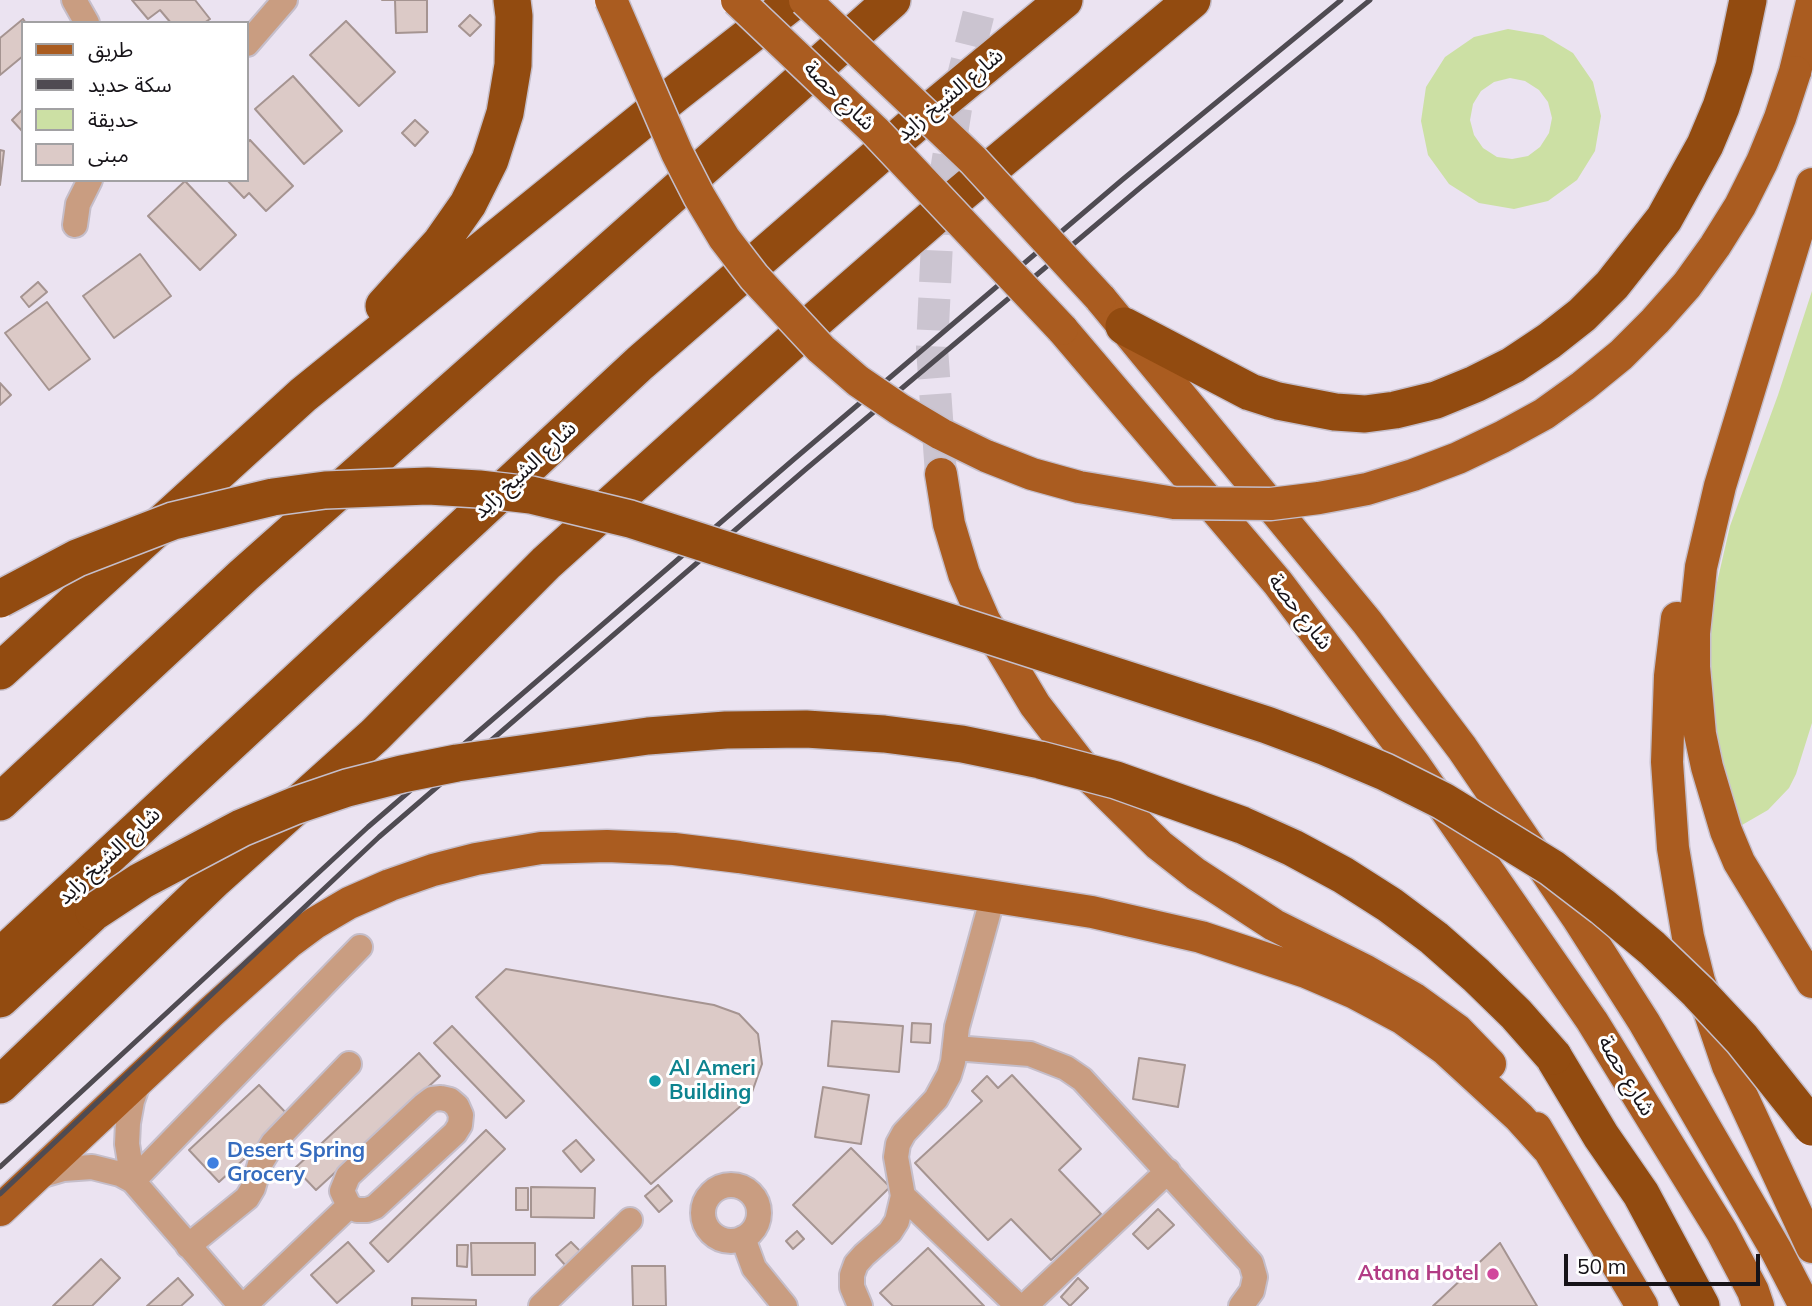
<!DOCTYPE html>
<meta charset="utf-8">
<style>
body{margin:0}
#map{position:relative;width:1812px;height:1306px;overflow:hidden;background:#ebe3f1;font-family:Mulish,"Noto Sans Arabic",sans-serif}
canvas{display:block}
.legend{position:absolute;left:21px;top:21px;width:228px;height:161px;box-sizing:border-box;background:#fff;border:2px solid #a2a1a3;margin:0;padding:9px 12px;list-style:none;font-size:21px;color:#161318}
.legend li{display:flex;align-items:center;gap:14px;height:35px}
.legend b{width:35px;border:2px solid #a2a1a3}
.scale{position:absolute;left:1564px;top:1254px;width:196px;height:32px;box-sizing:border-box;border:4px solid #161318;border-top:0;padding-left:9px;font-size:21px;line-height:24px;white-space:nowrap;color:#161318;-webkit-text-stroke:5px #fff;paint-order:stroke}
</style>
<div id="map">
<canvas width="1812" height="1306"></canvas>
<ul class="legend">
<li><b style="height:9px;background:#aa5c20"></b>طريق</li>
<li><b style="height:9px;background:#4f4b52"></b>سكة حديد</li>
<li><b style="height:19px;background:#cce0a4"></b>حديقة</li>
<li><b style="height:19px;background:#dccac7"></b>مبنى</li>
</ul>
<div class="scale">50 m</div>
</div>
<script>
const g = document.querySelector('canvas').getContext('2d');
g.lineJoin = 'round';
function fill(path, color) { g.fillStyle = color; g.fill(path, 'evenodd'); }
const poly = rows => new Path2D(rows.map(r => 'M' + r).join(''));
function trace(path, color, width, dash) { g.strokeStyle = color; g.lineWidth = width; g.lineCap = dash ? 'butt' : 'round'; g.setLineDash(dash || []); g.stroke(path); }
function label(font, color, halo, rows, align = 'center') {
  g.font = font + ' Mulish,"Noto Sans Arabic",sans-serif'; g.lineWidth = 6; g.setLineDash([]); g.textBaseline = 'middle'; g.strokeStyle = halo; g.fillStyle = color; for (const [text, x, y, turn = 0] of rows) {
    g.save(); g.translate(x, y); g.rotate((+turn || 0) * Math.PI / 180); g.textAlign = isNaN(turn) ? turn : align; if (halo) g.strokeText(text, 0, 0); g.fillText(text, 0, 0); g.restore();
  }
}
const green = poly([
 [1508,29,1543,35,1573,53,1593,82,1601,116,1595,151,1577,180,1548,201,1514,209,1479,203,1449,184,1428,155,1421,121,1426,87,1445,57,1474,37],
 [1510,78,1525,81,1539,90,1548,102,1552,118,1549,133,1540,147,1528,156,1512,159,1497,157,1483,148,1474,135,1470,120,1473,104,1481,91,1494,82],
 [1812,291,1812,723,1796,774,1789,788,1768,810,1742,825,1720,752,1713,714,1710,638,1713,600,1730,526,1778,395]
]);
const building = poly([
 [132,0,195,0,210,19,204,23,171,23,160,10,148,19,132,0],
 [382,0,427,0,427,32,396,33,395,0,382,0],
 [470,15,481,25,470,36,459,26,470,15],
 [23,19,26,23,23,23,23,56,0,75,0,38,23,19],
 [346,21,395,72,359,106,310,55,346,21],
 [293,76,342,131,304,164,255,109,293,76],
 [23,109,23,132,12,120,23,109],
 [415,120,428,132,415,146,402,133,415,120],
 [250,140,293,186,266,211,249,193,244,198,227,180,247,180,247,143,250,140],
 [0,150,4,151,0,185,0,150],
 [185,181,236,235,200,270,148,216,185,181],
 [140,254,171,296,114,338,83,296,140,254],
 [38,282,47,292,29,307,21,297,38,282],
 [47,302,90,359,49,390,5,333,47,302],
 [0,383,11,395,0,405,0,383],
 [506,969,714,1005,739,1014,758,1034,762,1064,750,1098,651,1184,476,997,506,969],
 [832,1021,903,1026,899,1072,828,1066,832,1021],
 [912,1023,931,1024,930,1043,911,1042,912,1023],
 [452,1026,524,1101,506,1118,434,1043,452,1026],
 [419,1053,440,1076,316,1190,295,1168,419,1053],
 [1139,1058,1185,1065,1178,1107,1133,1099,1139,1058],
 [1012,1075,1081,1149,1059,1170,1101,1214,1051,1260,1011,1219,988,1240,915,1163,982,1101,972,1091,987,1076,998,1088,1012,1075],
 [259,1085,290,1117,219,1182,189,1150,259,1085],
 [823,1087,869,1095,861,1144,815,1137,823,1087],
 [486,1130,505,1149,388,1262,370,1243,486,1130],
 [576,1140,594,1160,581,1172,563,1151,576,1140],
 [851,1148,890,1187,832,1244,793,1205,851,1148],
 [658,1185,672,1201,659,1212,645,1196,658,1185],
 [531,1187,595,1188,594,1218,531,1217,531,1187],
 [516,1188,528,1188,528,1210,516,1210,516,1188],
 [1158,1209,1174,1225,1148,1249,1133,1234,1158,1209],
 [797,1231,804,1239,793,1249,786,1241,797,1231],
 [348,1242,374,1271,337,1303,311,1275,348,1242],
 [571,1242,581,1252,566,1266,556,1255,571,1242],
 [471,1243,535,1243,535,1275,472,1275,471,1243],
 [1500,1243,1537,1306,1433,1306,1500,1243],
 [457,1245,468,1245,467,1267,457,1266,457,1245],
 [928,1248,984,1306,893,1306,880,1293,928,1248],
 [101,1259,120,1278,92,1306,53,1306,101,1259],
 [632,1266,665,1266,666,1306,633,1306,632,1266],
 [178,1278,193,1295,181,1306,147,1306,178,1278],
 [1078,1278,1088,1288,1070,1306,1061,1297,1078,1278],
 [412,1298,476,1300,476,1306,412,1306,412,1298]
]);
const majorTunnel = poly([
 [941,474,932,348,938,221,958,96,982,0]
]);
const minor = poly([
 [74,0,87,23],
 [247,44,285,0],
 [75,225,78,204,90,180],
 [955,1048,1030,1054,1066,1068,1082,1079,1251,1263,1255,1277,1252,1291,1241,1306],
 [139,1081,132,1101,128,1123,127,1144,133,1181,241,1306],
 [441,1098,450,1100,457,1106,461,1115,460,1125,455,1133,375,1207,367,1210,357,1210,349,1206,342,1191,348,1176,424,1105,432,1099,441,1098],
 [36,1177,63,1169,92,1167,120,1174,133,1181],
 [133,1181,360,947],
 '703 1213a28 28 0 1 1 56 0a28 28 0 1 1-56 0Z',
 [903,1196,1018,1306],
 [743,1238,754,1268,785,1306],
 [188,1246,247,1198,253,1188,260,1164,273,1143,349,1064],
 [244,1306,349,1206],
 [541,1306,630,1220],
 [860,1306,852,1287,852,1275,856,1264,864,1255,890,1232,897,1221,903,1196,896,1157,898,1144,904,1133,936,1099,949,1075,953,1062,957,1027,993,896],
 [1025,1306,1168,1171]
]);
const major = poly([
 [1795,72,1812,2],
 [1812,184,1720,486,1701,567,1694,633,1694,667,1700,734,1707,767,1726,831,1739,862,1812,982],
 [1100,298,1367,622,1462,748,1577,917,1644,1022,1776,1250,1805,1306],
 [1062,329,1278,583,1414,764,1592,1021,1722,1232,1753,1291,1758,1306],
 [941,474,949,524,964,574,984,620,1035,705,1092,779,1159,845,1196,874,1274,925,1366,971,1413,998,1457,1030,1490,1064],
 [1677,618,1670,676,1667,762,1673,848,1688,937,1699,981,1728,1066,1812,1247],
 [1536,1128,1642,1306],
 [0,1210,212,1011,288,943,315,923,349,903,390,885,433,870,476,859,541,848,607,846,674,849,739,857,1092,912,1201,937,1306,972,1355,993,1402,1018,1445,1049,1519,1117,1547,1148]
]);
const highway = poly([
 [384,306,440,244,468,204,490,160,505,113,513,65,514,16,512,0],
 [1124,326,1250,392,1278,401,1335,412,1365,414,1395,410,1436,400,1475,384,1513,365,1549,341,1582,315,1612,285,1664,219,1705,145,1721,107,1734,67,1748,0],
 [0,671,303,395,675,94,795,0],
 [0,802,244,575,892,0],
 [0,957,640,363,924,116,1064,0],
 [0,999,94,912],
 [1553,1056,1601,1136,1641,1194,1701,1306],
 [0,1085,215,879,375,735,546,563,818,318,951,202,1192,0]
]);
const rail = poly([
 [0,1167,368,827,793,460,1122,180,1341,0],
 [0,1194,379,837,806,469,1141,187,1370,0]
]);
const majorBridge = poly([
 [611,0,677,153,699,196,724,238,754,277,821,349,858,381,899,409,941,434,986,456,1032,474,1079,487,1174,503,1271,504,1319,498,1367,489,1413,475,1458,458,1502,437,1544,414,1583,386,1621,355,1655,321,1687,285,1715,246,1740,206,1762,162,1780,118,1795,72],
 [737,0,875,131,1062,329],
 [805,0,973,160,1100,298]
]);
const highwayBridge = poly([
 [0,599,77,558,173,521,273,497,325,490,428,486,479,489,531,495,630,519,1267,725,1326,747,1385,772,1443,801,1552,868,1603,907,1652,948,1698,992,1742,1039,1812,1127],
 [94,912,141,881,241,828,294,806,347,788,402,774,457,763,648,736,726,730,806,729,884,734,962,744,1040,760,1116,780,1242,825,1293,848,1343,875,1390,905,1434,938,1476,975,1516,1014,1553,1056]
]);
const markers = [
 [655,1081,7,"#0f9aa8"],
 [213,1163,7,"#3f7fe0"],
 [1493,1274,7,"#d1479c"]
];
const streetNames = [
 ["شارع الشيخ زايد",950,95,-40],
 ["شارع حصة",839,96,44],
 ["شارع الشيخ زايد",525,470,-43],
 ["شارع حصة",1300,612,52],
 ["شارع الشيخ زايد",109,856,-43],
 ["شارع حصة",1626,1076,59]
];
const cultureNames = [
 ["Al Ameri",669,1069],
 ["Building",669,1093]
];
const shopNames = [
 ["Desert Spring",227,1151],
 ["Grocery",227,1175]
];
const hotelNames = [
 ["Atana Hotel",1479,1274]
];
fill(green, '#cce0a4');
fill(building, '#dccac7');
trace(building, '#a59491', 2);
trace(majorTunnel, '#cbc4d0', 32, [32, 16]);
trace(minor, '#c5beca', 28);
trace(major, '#c5beca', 35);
trace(highway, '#c5beca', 40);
trace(minor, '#c99d81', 24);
trace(major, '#aa5c20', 32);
trace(highway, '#924b10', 37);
trace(rail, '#4f4b52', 5);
trace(majorBridge, '#c5beca', 35, []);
trace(highwayBridge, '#c5beca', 40, []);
trace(majorBridge, '#aa5c20', 32);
trace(highwayBridge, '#924b10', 37);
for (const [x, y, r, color] of markers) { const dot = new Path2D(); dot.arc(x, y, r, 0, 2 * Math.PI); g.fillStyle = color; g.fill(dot); trace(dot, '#fff', 2.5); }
label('21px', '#161318', '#fff', streetNames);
label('bold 21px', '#0d838f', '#fff', cultureNames, 'left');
label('bold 21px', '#366cbe', '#fff', shopNames, 'left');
label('bold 21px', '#b23c85', '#fff', hotelNames, 'right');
</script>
